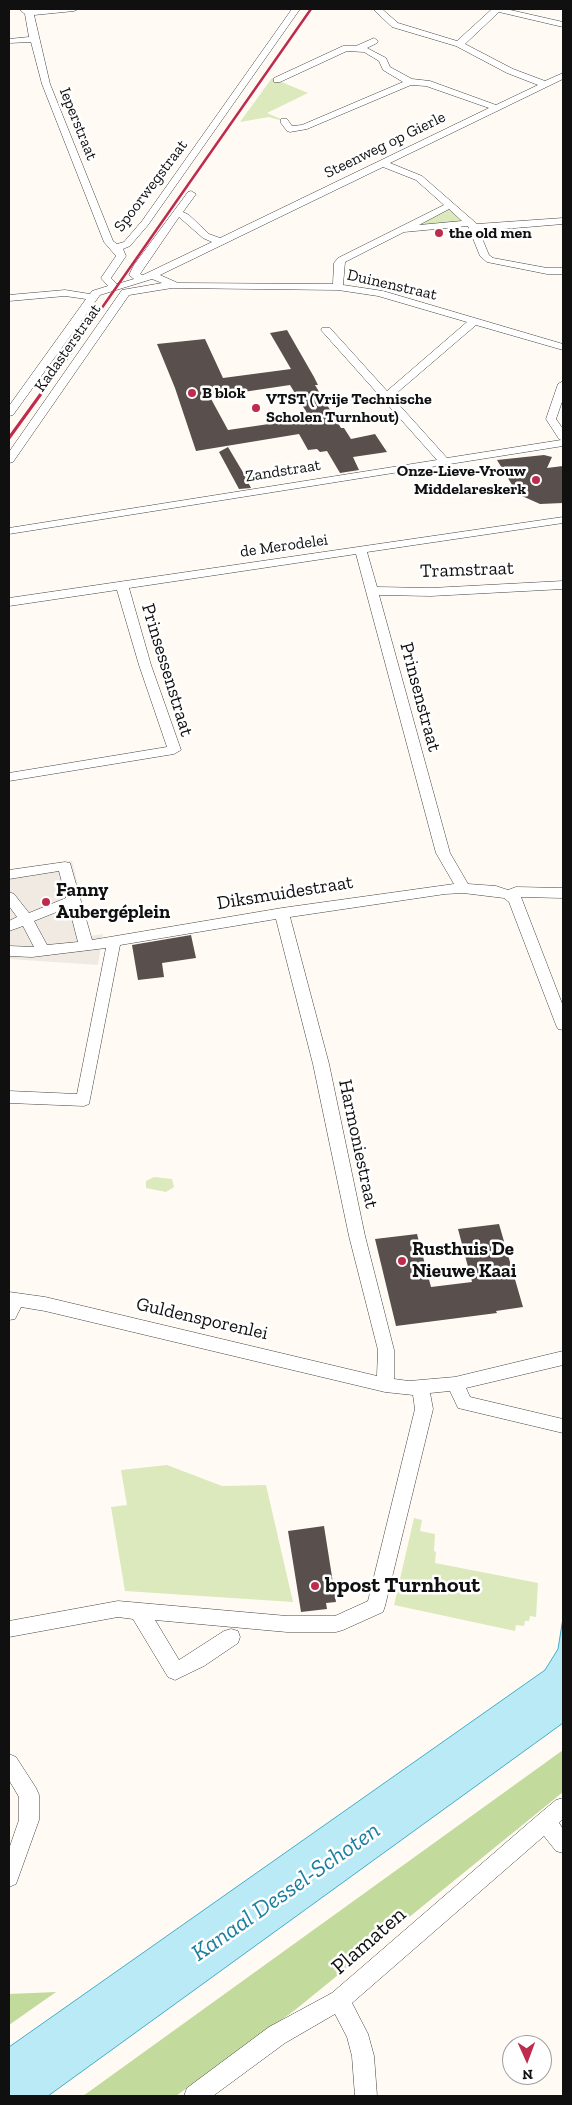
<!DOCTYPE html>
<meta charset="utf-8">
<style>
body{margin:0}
#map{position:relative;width:572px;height:2105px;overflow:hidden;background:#fffbf4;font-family:"Zilla Slab",serif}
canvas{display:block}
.frame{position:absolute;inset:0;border:10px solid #101010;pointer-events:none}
.north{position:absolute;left:502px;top:2035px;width:50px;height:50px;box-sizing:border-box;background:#fff;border:1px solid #9f9f9f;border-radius:50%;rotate:178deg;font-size:14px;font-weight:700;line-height:20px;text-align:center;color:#101010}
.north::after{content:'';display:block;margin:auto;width:18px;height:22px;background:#be2b4d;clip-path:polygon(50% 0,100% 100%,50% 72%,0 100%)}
</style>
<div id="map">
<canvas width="572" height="2105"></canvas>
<div class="frame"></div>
<div class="north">N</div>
</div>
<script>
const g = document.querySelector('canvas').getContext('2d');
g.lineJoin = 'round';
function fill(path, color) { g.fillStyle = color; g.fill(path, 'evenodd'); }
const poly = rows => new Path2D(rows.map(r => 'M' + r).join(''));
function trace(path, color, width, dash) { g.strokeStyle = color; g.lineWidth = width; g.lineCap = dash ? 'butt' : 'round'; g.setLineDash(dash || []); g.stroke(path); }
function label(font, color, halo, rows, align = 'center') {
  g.font = font + ' "Zilla Slab",serif'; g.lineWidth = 5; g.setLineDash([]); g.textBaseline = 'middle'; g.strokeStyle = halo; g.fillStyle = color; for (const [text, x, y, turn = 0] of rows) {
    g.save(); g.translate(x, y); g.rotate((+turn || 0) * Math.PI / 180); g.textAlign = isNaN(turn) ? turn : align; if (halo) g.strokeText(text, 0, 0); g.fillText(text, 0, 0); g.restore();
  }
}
const green = poly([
 [272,78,308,93,267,113,281,119,279,120,269,117,240,122],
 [449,206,467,222,410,227],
 [154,1177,172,1179,174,1187,166,1192,146,1188,146,1181],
 [167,1465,222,1486,266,1485,293,1602,125,1591,111,1507,127,1505,121,1470],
 [414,1518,422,1520,420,1531,435,1534,434,1551,436,1552,435,1563,538,1583,536,1617,530,1616,529,1621,525,1621,524,1626,516,1625,515,1631,394,1605]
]);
const forest = poly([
 [563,1750,563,1792,295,2010,176,2096,83,2096],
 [56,1992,9,2025,9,1994]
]);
const plaza = poly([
 [72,861,91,936,103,934,98,965,9,959,9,870]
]);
const water = poly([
 [563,1618,563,1723,48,2096,9,2096,9,2047,545,1670,558,1649,563,1618]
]);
const building = poly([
 [287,330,314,377,318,385,315,385,341,428,344,428,351,439,375,434,387,452,353,457,359,470,340,473,327,451,320,452,317,449,308,450,299,434,196,451,175,388,157,344,205,339,223,378,291,369,270,333],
 [290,385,310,418,228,430,210,397],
 [228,447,244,474,251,488,239,489,219,452],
 [544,455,552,457,547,468,563,466,563,503,540,504,522,496,520,493,517,493,497,460],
 [191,935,196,958,162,963,164,977,138,980,132,945],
 [499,1224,523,1307,496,1311,497,1313,396,1326,375,1239,417,1234,431,1287,472,1282,458,1229],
 [324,1526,336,1602,326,1603,327,1609,301,1612,288,1531]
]);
const minor = poly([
 [19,9,78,9,74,11,34,15,50,84,113,241,117,244,124,242,142,221,292,9,300,9,148,225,130,246,123,249,126,256,111,278,117,284,134,279,129,275,134,265,188,192,191,191,196,194,183,212,189,215,209,234,220,238,489,108,426,86,411,85,307,129,290,132,287,131,281,123,281,119,287,119,292,126,302,125,403,82,383,70,379,61,364,52,347,51,280,82,274,82,274,78,343,46,356,46,374,38,378,41,377,43,367,48,386,58,390,67,412,79,430,81,496,105,538,85,507,73,456,46,392,27,373,9,382,9,398,23,457,41,492,9,506,9,563,22,563,27,499,12,465,44,513,69,545,81,563,73,563,79,390,163,422,176,477,224,563,218,563,224,479,231,489,255,493,258,547,268,563,268,563,274,547,274,487,262,480,256,468,226,404,232,345,262,343,285,383,291,563,344,563,350,476,325,392,397,447,458,561,440,559,439,546,419,558,384,563,381,563,399,556,419,563,429,563,446,9,534,9,528,437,460,321,330,322,328,330,328,387,391,467,322,378,296,338,290,172,288,129,295,13,462,9,463,9,452,122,290,162,283,152,279,100,295,13,415,9,416,9,406,86,299,65,296,9,301,9,295,65,290,90,294,92,291,108,286,101,278,116,256,104,242,42,84,31,42,9,43,9,39,29,37,25,14,19,9],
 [383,167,416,180,444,205,338,258,334,263,333,284,178,283,160,275,383,167],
 [449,209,462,221,419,225,449,209],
 [179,217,203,238,212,242,143,275,140,274,179,217],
 [563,517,563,523,367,552,377,587,431,588,563,581,563,589,431,596,379,595,450,853,468,884,496,886,508,890,516,887,563,888,563,898,521,897,563,1006,563,1030,558,1029,556,1025,509,902,504,898,463,893,445,894,290,917,329,1064,365,1236,394,1350,394,1379,409,1381,455,1377,563,1351,563,1365,466,1388,470,1397,563,1419,563,1433,458,1408,450,1391,430,1393,433,1409,385,1606,383,1612,343,1630,336,1632,287,1632,155,1620,179,1660,224,1631,231,1629,238,1631,240,1637,238,1643,204,1666,175,1680,168,1677,133,1619,118,1617,9,1637,9,1621,118,1601,287,1616,335,1616,368,1601,415,1409,413,1395,385,1392,45,1311,21,1307,15,1319,9,1320,9,1292,45,1297,377,1376,378,1350,349,1236,313,1064,276,919,120,945,89,1104,84,1106,9,1103,9,1091,77,1094,106,948,32,957,9,956,9,946,34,947,23,926,9,931,9,921,17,917,9,906,9,892,14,894,29,913,66,898,59,871,9,879,9,870,65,862,70,863,92,940,282,908,454,884,436,853,356,554,129,588,151,665,181,750,174,754,9,781,9,773,167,747,139,665,117,590,9,606,9,598,563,517],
 [69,907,78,942,47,945,34,921,69,907],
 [9,1754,16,1757,36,1788,39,1795,39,1820,16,1884,9,1887,9,1849,19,1820,19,1797,9,1780,9,1754],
 [563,1798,563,1819,559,1823,563,1829,563,1853,556,1851,544,1836,352,2003,368,2034,374,2056,377,2096,355,2096,352,2056,347,2037,335,2014,285,2043,213,2096,184,2096,187,2088,269,2027,332,1993,538,1815,556,1800,563,1798]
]);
const railFar1 = poly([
 [71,352,311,9]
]);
const rail = poly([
 [9,438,72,351]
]);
const markers = [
 [439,233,5,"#be2b4d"],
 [192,393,5,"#be2b4d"],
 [256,408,5,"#be2b4d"],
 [536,480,5,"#be2b4d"],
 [46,902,5,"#be2b4d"],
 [402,1261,5,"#be2b4d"],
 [315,1586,5,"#be2b4d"]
];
const farStreetnames = [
 ["Ieperstraat",78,124,68],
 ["Steenweg op Gierle",385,145,-26],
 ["Spoorwegstraat",151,186,-53],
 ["Duinenstraat",392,285,13],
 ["Kadasterstraat",68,348,-55],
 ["Zandstraat",283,471,-9],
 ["de Merodelei",284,546,-8]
];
const farPoinames = [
 ["the old men",449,233],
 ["B blok",202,393],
 ["VTST (Vrije Technische",266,399],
 ["Scholen Turnhout)",266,417],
 ["Onze-Lieve-Vrouw",526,471,"right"],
 ["Middelareskerk",526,489,"right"]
];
const streetNames = [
 ["Tramstraat",467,570,-2],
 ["Prinsessenstraat",167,670,73],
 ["Prinsenstraat",420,697,75],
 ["Diksmuidestraat",285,893,-9],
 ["Harmoniestraat",358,1144,78],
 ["Guldensporenlei",202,1319,13]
];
const poiNames = [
 ["Fanny",56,891],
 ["Aubergéplein",56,913],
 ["Rusthuis De",412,1250],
 ["Nieuwe Kaai",412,1272]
];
const nearPoinames = [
 ["bpost Turnhout",325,1586]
];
const nearStreetnames = [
 ["Plamaten",369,1941,-41]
];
const nearWaternames = [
 ["Kanaal Dessel-Schoten",286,1892,-35]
];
fill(green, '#dce9bd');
fill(forest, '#c3da9d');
fill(plaza, '#f0eae2');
fill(water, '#baeaf5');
trace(water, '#42adca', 1);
fill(building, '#594f4d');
trace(minor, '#434343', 1);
fill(minor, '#fff');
trace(railFar1, '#be2b4d', 2.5);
trace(rail, '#be2b4d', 3);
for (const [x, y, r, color] of markers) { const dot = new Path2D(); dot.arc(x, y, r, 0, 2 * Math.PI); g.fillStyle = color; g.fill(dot); trace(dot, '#fff', 2); }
label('16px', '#101010', '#fff', farStreetnames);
label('bold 16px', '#101010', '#fff', farPoinames, 'left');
label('19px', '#101010', '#fff', streetNames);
label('bold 19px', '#101010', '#fff', poiNames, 'left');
label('bold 22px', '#101010', '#fff', nearPoinames, 'left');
label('22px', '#101010', '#fff', nearStreetnames);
label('italic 24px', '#1b7fa0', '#fff', nearWaternames);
</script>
